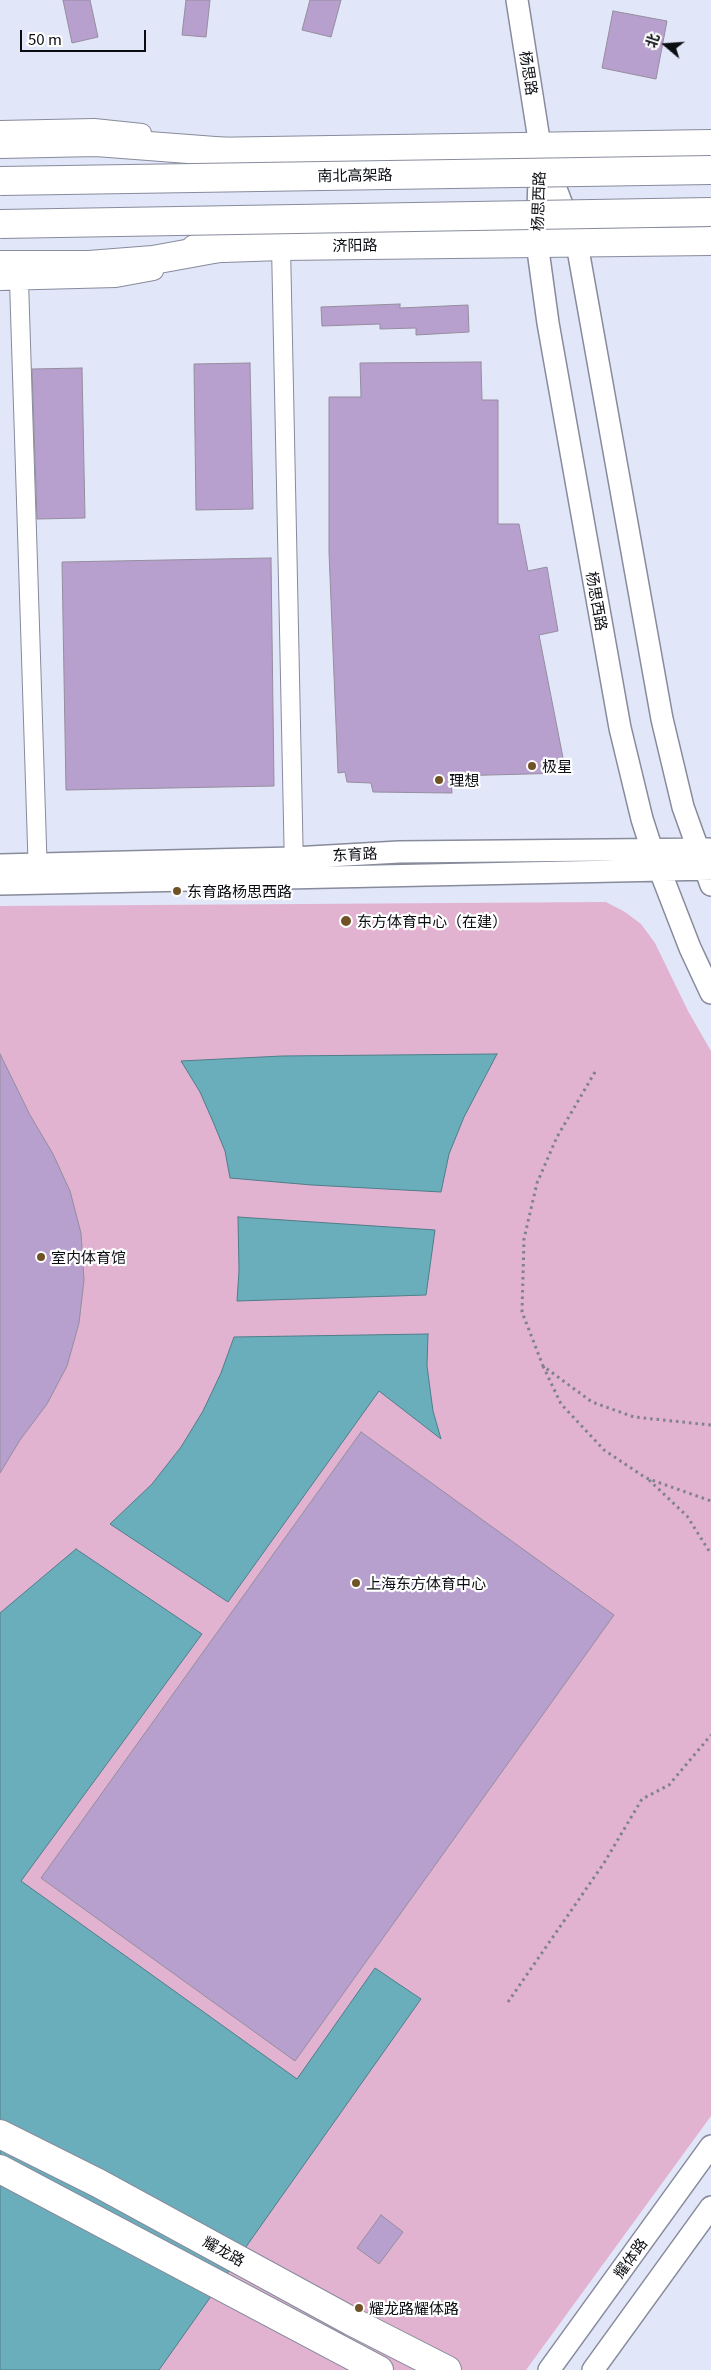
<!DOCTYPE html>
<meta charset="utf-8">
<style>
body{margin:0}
#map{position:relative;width:711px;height:2370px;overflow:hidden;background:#e1e6f8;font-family:Georgia,"Noto Sans SC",serif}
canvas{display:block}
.north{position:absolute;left:641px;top:20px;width:50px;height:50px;-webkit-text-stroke:4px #fff;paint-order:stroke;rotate:288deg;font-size:14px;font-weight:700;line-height:20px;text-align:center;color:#0b0d13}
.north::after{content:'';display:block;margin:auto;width:18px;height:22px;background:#0b0d13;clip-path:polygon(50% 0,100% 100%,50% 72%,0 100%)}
.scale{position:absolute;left:20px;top:30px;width:126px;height:22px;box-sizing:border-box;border:2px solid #0b0d13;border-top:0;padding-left:6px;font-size:15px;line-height:18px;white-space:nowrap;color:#0b0d13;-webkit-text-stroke:4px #fff;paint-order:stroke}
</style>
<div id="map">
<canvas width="711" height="2370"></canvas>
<div class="north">北</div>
<div class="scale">50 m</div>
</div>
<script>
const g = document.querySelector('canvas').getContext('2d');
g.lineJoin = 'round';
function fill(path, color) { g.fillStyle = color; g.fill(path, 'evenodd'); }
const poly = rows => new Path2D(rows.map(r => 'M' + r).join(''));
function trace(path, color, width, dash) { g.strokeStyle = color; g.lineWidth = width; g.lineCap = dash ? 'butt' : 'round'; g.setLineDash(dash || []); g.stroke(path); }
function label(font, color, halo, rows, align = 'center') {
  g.font = font + ' Georgia,"Noto Sans SC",serif'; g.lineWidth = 4.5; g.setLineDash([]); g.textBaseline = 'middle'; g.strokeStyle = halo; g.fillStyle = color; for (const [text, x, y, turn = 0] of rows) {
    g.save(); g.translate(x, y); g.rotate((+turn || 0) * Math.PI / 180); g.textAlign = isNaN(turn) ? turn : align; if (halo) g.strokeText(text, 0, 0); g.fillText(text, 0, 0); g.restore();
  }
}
const green = poly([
 [606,902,625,912,641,924,655,943,688,1011,711,1051,711,2116,526,2370,0,2370,0,906]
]);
const water = poly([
 [497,1054,464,1117,449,1154,441,1192,312,1185,230,1178,225,1151,214,1124,200,1092,181,1061,282,1056,497,1054],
 [238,1217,435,1230,426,1295,237,1301,239,1271,238,1217],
 [428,1334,427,1366,433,1411,441,1439,379,1391,228,1602,110,1524,152,1484,181,1447,203,1411,221,1373,234,1337,428,1334],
 [76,1549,202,1634,21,1881,297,2079,375,1968,421,1999,159,2370,0,2370,0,1613,76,1549]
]);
const building = poly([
 [63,0,90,0,98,37,72,43,63,0],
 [186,0,210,0,206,37,182,35,186,0],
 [310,0,341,0,331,37,302,30,310,0],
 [613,11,667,21,656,79,602,68,613,11],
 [400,304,400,308,468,305,469,332,416,335,416,328,380,329,380,324,322,326,321,307,400,304],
 [481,362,482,400,498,400,498,524,519,524,528,571,547,567,558,631,539,635,566,773,451,776,452,793,373,792,371,783,347,782,345,772,338,773,329,552,329,397,361,397,360,363,481,362],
 [250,363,253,509,196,510,194,364,250,363],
 [82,368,85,518,37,519,32,369,82,368],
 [271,558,274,786,66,790,62,562,271,558],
 [0,1054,30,1115,53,1154,70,1191,81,1233,84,1280,79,1323,67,1366,47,1404,20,1440,0,1473,0,1054],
 [361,1432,614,1615,295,2061,41,1878,361,1432],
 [381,2215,403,2232,379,2264,357,2248,381,2215]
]);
const path = poly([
 [595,1072,557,1137,537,1183,524,1239,522,1312,543,1366,592,1402,634,1417,711,1425],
 [543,1366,561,1404,604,1450,646,1478,711,1501],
 [649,1480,687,1516,711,1554],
 [508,2002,604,1863,642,1799,669,1785,711,1735]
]);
const minor = poly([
 [0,130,94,128,142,133],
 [281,246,294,869],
 [0,281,116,278,154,271],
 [19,281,38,877]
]);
const tertiary = poly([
 [517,0,540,146,537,243,548,323,620,728,642,819,652,850,690,948,711,993],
 [545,160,577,244,662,719,683,807,711,885],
 [0,865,293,858,399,852,709,849],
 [0,884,711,869],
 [549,2370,711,2146],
 [593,2370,711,2207]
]);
const primary = poly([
 [205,152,711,144],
 [195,249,281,246,711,241],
 [0,2134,98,2183,351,2321,447,2370],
 [0,2169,379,2370]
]);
const trunk = poly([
 [0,144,96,142,228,152],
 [0,265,89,265,153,260,219,248]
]);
const trunkBridge = poly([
 [0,181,711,170],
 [0,224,711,212]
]);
const markers = [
 [532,766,5,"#6f5226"],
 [439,780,5,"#6f5226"],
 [177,891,5,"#6f5226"],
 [346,921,6,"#6f5226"],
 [41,1257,5,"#6f5226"],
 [356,1583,5,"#6f5226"],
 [359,2308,5,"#6f5226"]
];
const streetNames = [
 ["杨思路",529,73,81],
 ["南北高架路",355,175,-1],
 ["杨思西路",538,201,-88],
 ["济阳路",355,245,-1],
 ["杨思西路",597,601,80],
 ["东育路",355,854,-3],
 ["耀龙路",224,2251,29],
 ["耀体路",630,2258,-54]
];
const poiNames = [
 ["极星",542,766],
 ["理想",449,780],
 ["东育路杨思西路",187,891],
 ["东方体育中心（在建）",357,921],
 ["室内体育馆",51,1257],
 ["上海东方体育中心",366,1583],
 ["耀龙路耀体路",369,2308]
];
fill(green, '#e2b2d1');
fill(water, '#6baebb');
trace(water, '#4e7e89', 1);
fill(building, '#b8a0ce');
trace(building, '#958d9e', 1);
trace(minor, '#878b9c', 20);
trace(tertiary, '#878b9c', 24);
trace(primary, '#878b9c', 30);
trace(trunk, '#878b9c', 30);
trace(path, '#7e828e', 3, [2.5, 4]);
trace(minor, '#fff', 18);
trace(tertiary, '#fff', 21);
trace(primary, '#fff', 28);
trace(trunk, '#fff', 28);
trace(trunkBridge, '#878b9c', 30, []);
trace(trunkBridge, '#fff', 28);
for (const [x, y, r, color] of markers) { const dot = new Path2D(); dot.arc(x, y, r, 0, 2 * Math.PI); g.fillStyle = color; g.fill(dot); trace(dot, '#fff', 2); }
label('15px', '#0b0d13', '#fff', streetNames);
label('15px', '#0b0d13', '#fff', poiNames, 'left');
</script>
